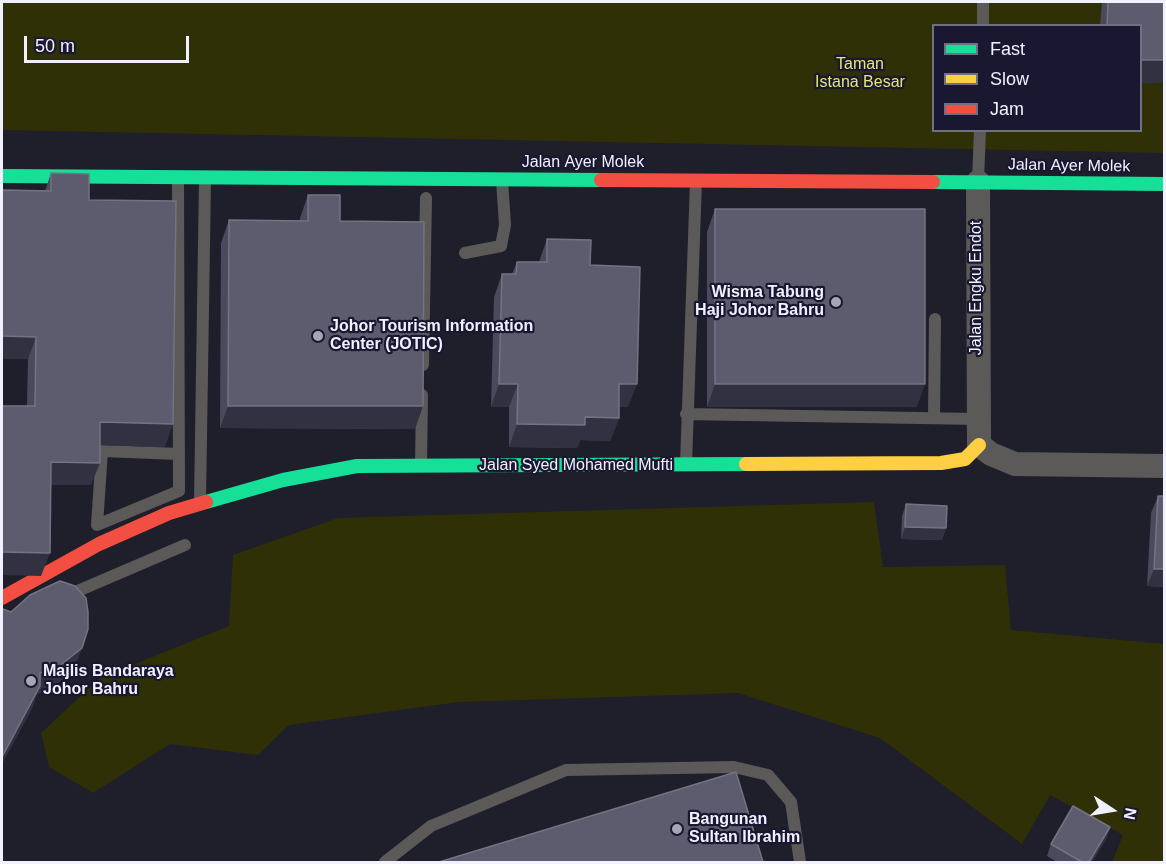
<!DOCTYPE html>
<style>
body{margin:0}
#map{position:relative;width:1166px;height:864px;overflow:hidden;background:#1f1e2b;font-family:Arial,sans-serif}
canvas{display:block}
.frame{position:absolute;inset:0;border:3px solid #f0f0fe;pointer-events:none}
.legend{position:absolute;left:932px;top:24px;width:210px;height:108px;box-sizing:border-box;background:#1a1831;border:2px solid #706e83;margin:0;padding:8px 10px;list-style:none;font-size:18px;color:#f0f0fe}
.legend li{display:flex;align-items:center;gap:12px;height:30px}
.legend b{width:30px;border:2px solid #706e83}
.north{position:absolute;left:1082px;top:780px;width:60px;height:60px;-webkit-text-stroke:4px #1a1831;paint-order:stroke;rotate:102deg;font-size:16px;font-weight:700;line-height:24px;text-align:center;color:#f0f0fe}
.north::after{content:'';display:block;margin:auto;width:21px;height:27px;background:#f0f0fe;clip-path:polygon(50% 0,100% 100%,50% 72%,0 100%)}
.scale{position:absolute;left:24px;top:36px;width:165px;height:27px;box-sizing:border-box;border:3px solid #f0f0fe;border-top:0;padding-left:8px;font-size:18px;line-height:21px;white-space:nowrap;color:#f0f0fe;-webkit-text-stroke:4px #1a1831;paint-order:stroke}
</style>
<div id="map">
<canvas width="1166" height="864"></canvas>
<div class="frame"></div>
<ul class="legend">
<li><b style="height:8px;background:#16e098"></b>Fast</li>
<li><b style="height:8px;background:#ffcf43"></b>Slow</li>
<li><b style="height:8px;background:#f24e42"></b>Jam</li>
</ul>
<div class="north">N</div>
<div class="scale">50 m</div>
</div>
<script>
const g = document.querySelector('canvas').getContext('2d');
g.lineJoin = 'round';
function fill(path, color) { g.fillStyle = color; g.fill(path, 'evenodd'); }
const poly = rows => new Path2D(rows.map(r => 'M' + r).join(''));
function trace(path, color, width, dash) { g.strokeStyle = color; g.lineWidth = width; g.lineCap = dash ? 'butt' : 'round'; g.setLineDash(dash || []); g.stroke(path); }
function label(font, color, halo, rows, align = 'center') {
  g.font = font + ' Arial,sans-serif'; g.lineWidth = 4.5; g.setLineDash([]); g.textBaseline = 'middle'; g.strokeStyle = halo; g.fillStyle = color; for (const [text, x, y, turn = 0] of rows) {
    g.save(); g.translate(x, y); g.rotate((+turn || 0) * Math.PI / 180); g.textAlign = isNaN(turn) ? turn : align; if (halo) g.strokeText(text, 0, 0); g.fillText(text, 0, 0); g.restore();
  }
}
const green = poly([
 [2,2,1164,2,1164,153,2,130],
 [934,26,1140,26,1140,130,934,130],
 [874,502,883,567,1005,565,1011,630,1164,644,1164,862,1112,862,1123,835,1050,795,1022,844,880,738,738,693,459,702,289,725,258,755,170,744,93,793,49,767,41,733,100,678,229,626,233,555,338,518]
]);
const lane = poly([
 [983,26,983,2],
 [178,178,179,491,97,525,102,451,179,454],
 [978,181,980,130],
 [465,253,501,246,505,225,502,180],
 [423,365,426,198],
 [686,414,978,419],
 [934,418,935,319],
 [421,464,422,395],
 [686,464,696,181],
 [200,501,205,180],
 [66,596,185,545],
 [385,862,431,826,566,770,734,767,768,775,791,802,800,862]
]);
const street = poly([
 [978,182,979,445,991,454,1015,464,1164,466]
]);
const fast = poly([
 [2,176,601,180],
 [933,182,1164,184],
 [206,502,283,480,357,466,746,464]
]);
const slow = poly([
 [746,464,941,463,965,459,979,445]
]);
const jam = poly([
 [601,180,933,182],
 [2,598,99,544,169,513,206,502]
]);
const wall = poly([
 [1102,2,1164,2,1164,82,1140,83,1140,26,1100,26],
 [51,173,89,200,165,447,100,445,91,485,51,485,41,576,27,406,28,359,45,191],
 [308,195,340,221,423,406,415,429,220,428,221,243,229,220,300,221,300,218],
 [715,209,917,407,707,407,707,232],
 [547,239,590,265,628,407,619,407,619,418,610,441,580,440,577,448,509,447,509,407,491,407,494,297,502,274,512,274,517,262,539,262],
 [1158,496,1164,587,1147,586,1151,513],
 [906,504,946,528,942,540,901,539,902,516],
 [1110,827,1106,839,1092,862,1057,862,1047,856,1051,844]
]);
const shadedWall = poly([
 [1140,60,1164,60,1164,82,1140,83],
 [2,336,36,337,28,359,2,359],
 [499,384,518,384,509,407,491,407],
 [619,384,637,384,628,407,611,407],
 [715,384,925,384,917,407,707,407],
 [228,406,423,406,415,429,220,428],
 [585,417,619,418,610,441,580,440,577,448,509,447,517,424],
 [100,422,173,424,165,447,92,445],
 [51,462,100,463,91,485,43,485],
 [905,527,946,528,942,540,901,539],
 [2,552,50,553,41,576,2,575],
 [1154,569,1164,569,1164,587,1147,586],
 [82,648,74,671,48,691,37,694,32,709,2,764,2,757,40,673],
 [1110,827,1106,839,1092,862,1089,862]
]);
const building = poly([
 [1108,2,1164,2,1164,60,1140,60,1140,26,1107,26,1108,2],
 [51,173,89,174,89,200,176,201,173,424,100,422,100,463,51,462,50,553,2,552,2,406,35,406,36,337,2,336,2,190,51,191,51,173],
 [308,195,340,195,340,221,424,222,423,406,228,406,229,220,308,221,308,195],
 [715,209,925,209,925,384,715,384,715,209],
 [547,239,591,240,590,265,640,267,637,384,619,384,619,418,585,417,585,425,517,424,518,384,499,384,502,274,516,274,517,262,547,262,547,239],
 [1158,496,1164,496,1164,569,1154,569,1158,496],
 [906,504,947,506,946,528,905,527,906,504],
 [60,581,75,586,86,598,88,612,88,629,82,648,57,668,40,673,40,686,2,757,2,609,3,609,11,612,30,595,60,581],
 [736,772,763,862,439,862,736,772],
 [1073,806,1110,827,1089,862,1082,862,1051,844,1073,806]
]);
const markers = [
 [836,302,6,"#a7a6b4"],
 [318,336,6,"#a7a6b4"],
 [31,681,6,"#a7a6b4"],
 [677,829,6,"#a7a6b4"]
];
const parkNames = [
 ["Taman",860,65],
 ["Istana Besar",860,83]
];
const streetNames = [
 ["Jalan Ayer Molek",583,163],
 ["Jalan Ayer Molek",1069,166,1],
 ["Jalan Engku Endot",977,288,-90],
 ["Jalan Syed Mohamed Mufti",576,466]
];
const poiNames = [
 ["Wisma Tabung",824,293,"right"],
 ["Haji Johor Bahru",824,311,"right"],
 ["Johor Tourism Information",330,327],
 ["Center (JOTIC)",330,345],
 ["Majlis Bandaraya",43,672],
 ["Johor Bahru",43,690],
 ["Bangunan",689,820],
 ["Sultan Ibrahim",689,838]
];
fill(green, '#2f3006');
trace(lane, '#5c5a58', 12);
trace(street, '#5c5a58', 24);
trace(fast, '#16e098', 14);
trace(slow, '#ffcf43', 14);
trace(jam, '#f24e42', 14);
fill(wall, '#4b4a5c');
fill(shadedWall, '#323141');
fill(building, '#5d5b6e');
trace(building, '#747384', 1.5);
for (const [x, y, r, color] of markers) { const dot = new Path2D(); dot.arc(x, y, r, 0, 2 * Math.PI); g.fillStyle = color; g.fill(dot); trace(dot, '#1a1831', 2); }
label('16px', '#e3e871', '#1a1831', parkNames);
label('16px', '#f0f0fe', '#1a1831', streetNames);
label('bold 16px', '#f0f0fe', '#1a1831', poiNames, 'left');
</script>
